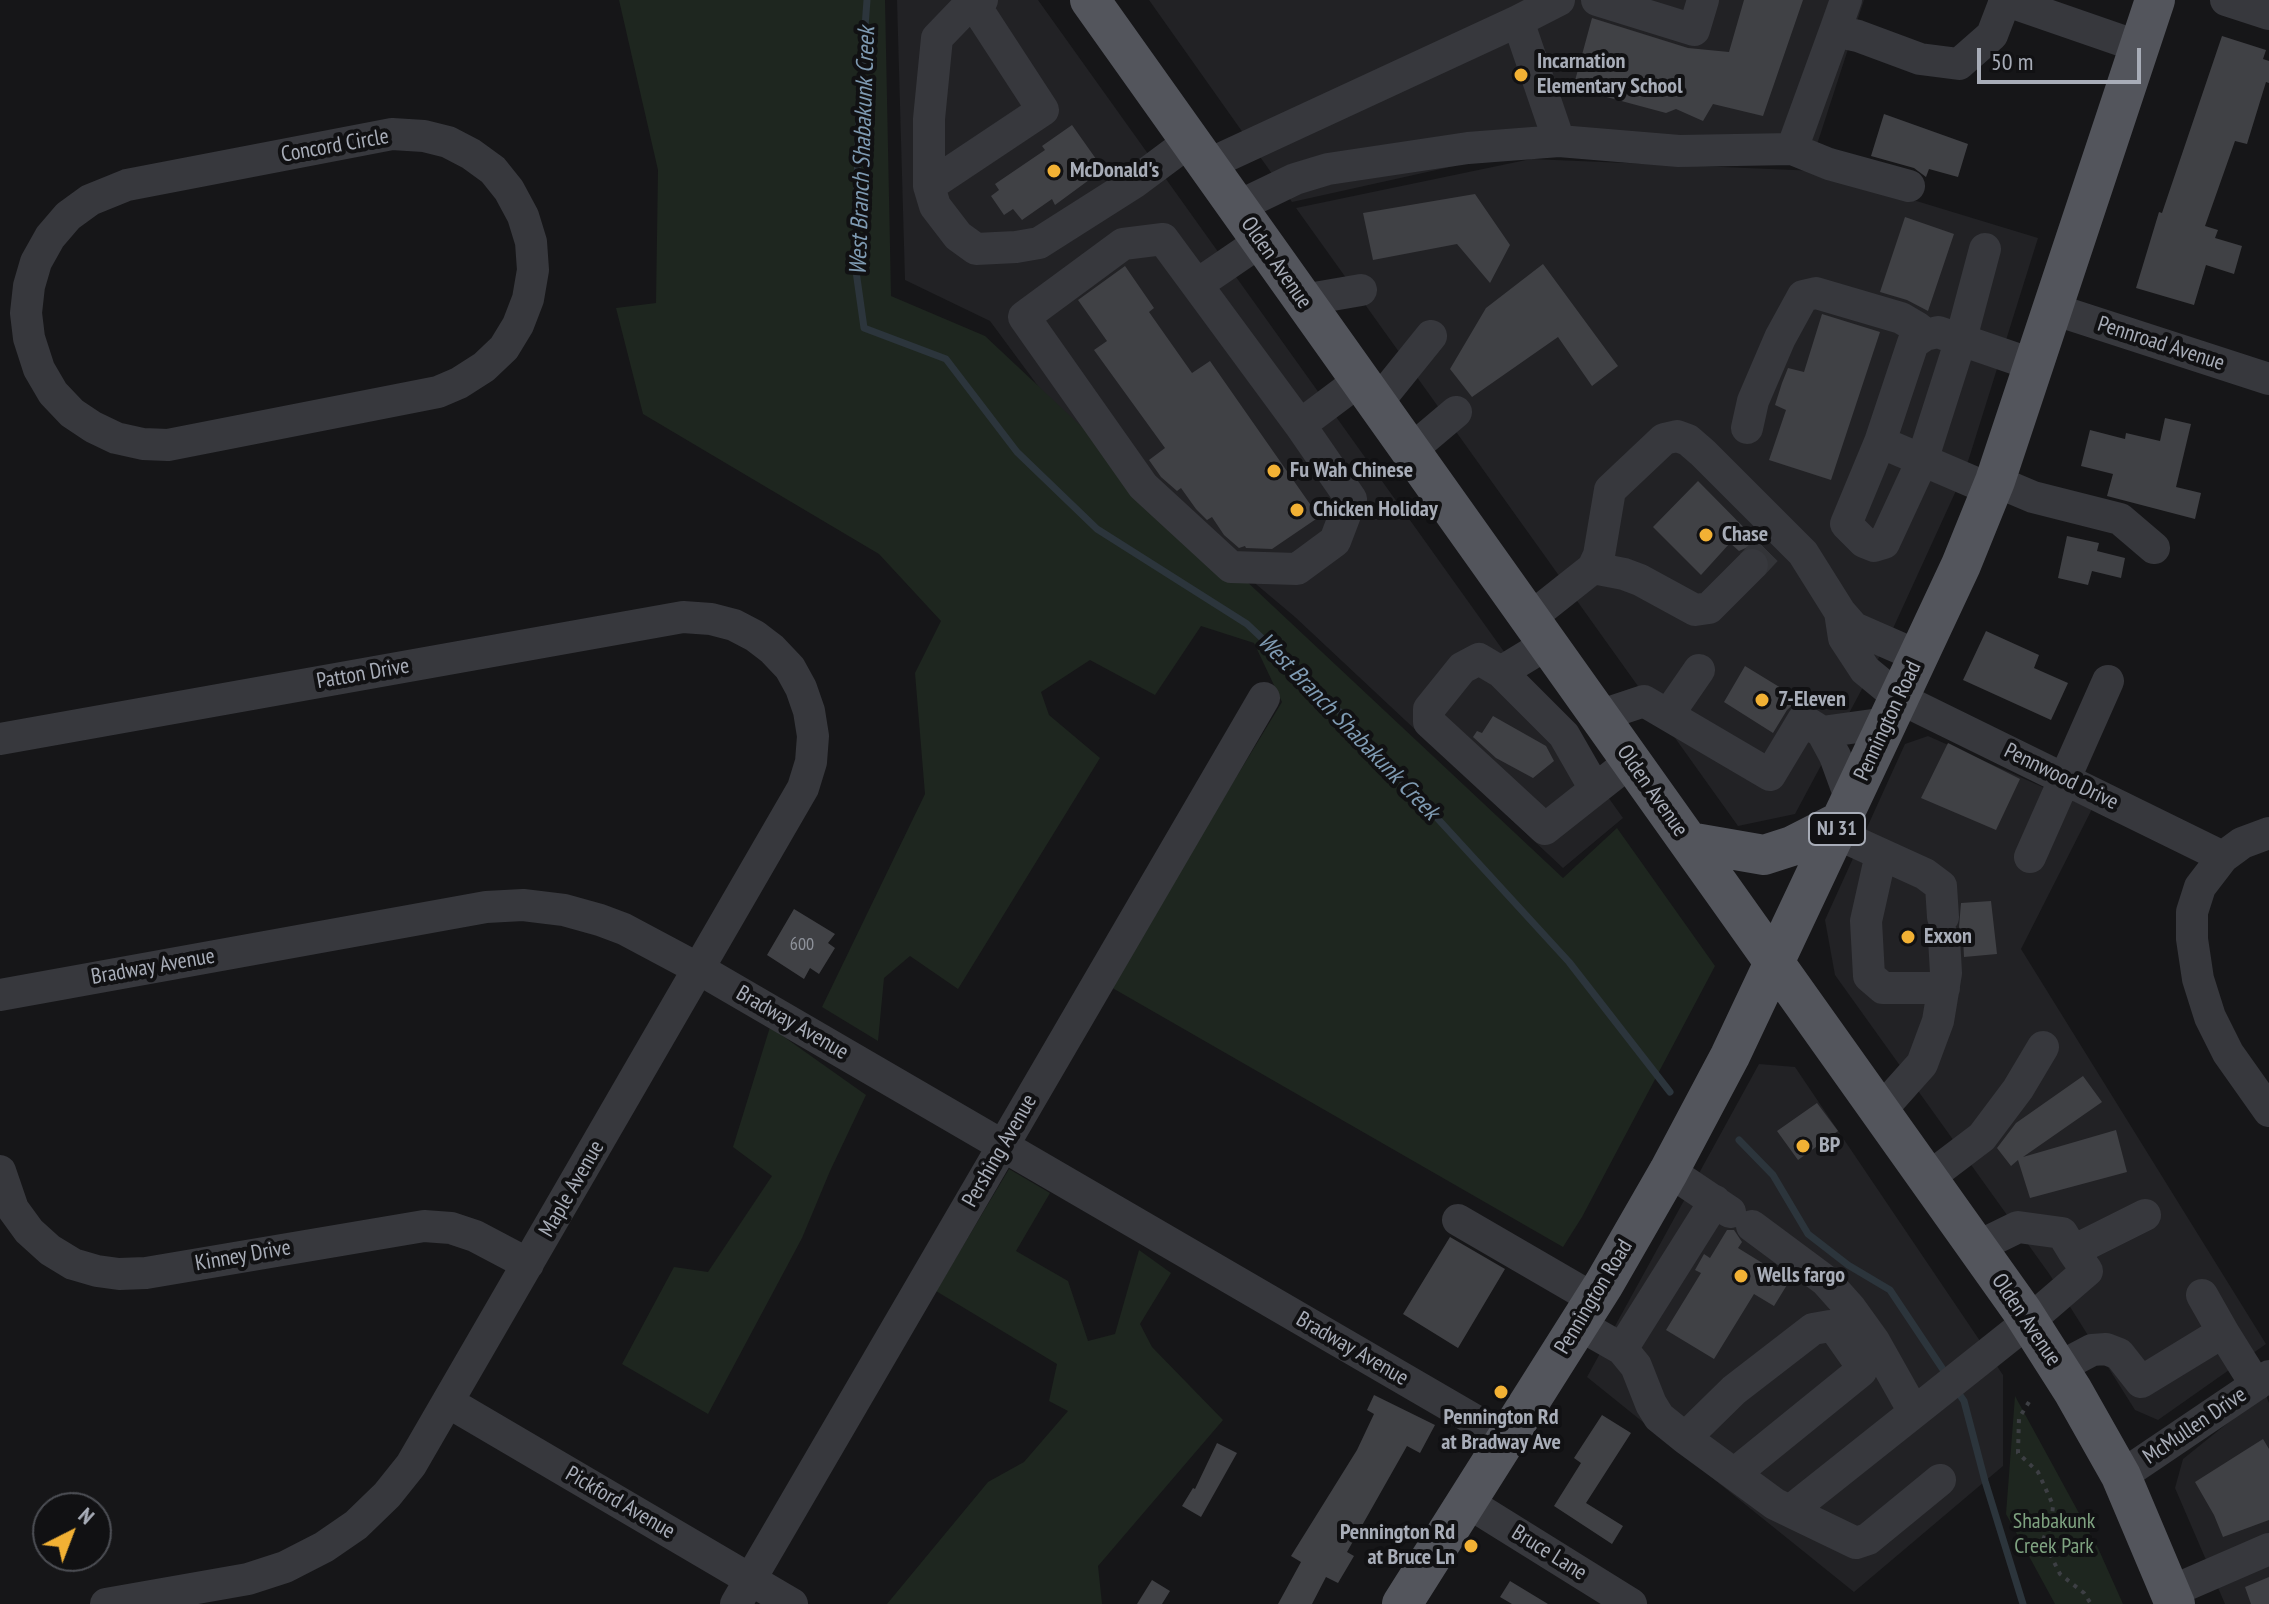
<!DOCTYPE html>
<style>
body{margin:0}
#map{position:relative;width:2269px;height:1604px;overflow:hidden;background:#161618;font-family:"PT Sans Narrow",sans-serif}
canvas{display:block}
.north{position:absolute;left:32px;top:1492px;width:80px;height:80px;box-sizing:border-box;background:#111113;border:2px solid #4d4f55;border-radius:50%;rotate:42deg;font-size:22px;font-weight:700;line-height:32px;text-align:center;color:#a8adb8}
.north::after{content:'';display:block;margin:auto;width:28px;height:36px;background:#f2b134;clip-path:polygon(50% 0,100% 100%,50% 72%,0 100%)}
.scale{position:absolute;left:1977px;top:48px;width:164px;height:36px;box-sizing:border-box;border:4px solid #a8adb8;border-top:0;padding-left:10px;font-size:24px;line-height:28px;white-space:nowrap;color:#a8adb8;-webkit-text-stroke:6px #111113;paint-order:stroke}
</style>
<div id="map">
<canvas width="2269" height="1604"></canvas>
<div class="north">N</div>
<div class="scale">50 m</div>
</div>
<script>
const g = document.querySelector('canvas').getContext('2d');
g.lineJoin = 'round';
function fill(path, color) { g.fillStyle = color; g.fill(path, 'evenodd'); }
const poly = rows => new Path2D(rows.map(r => 'M' + r).join(''));
function trace(path, color, width, dash) { g.strokeStyle = color; g.lineWidth = width; g.lineCap = dash ? 'butt' : 'round'; g.setLineDash(dash || []); g.stroke(path); }
function label(font, color, halo, rows, align = 'center') {
  g.font = font + ' "PT Sans Narrow",sans-serif'; g.lineWidth = 8; g.setLineDash([]); g.textBaseline = 'middle'; g.strokeStyle = halo; g.fillStyle = color; for (const [text, x, y, turn = 0] of rows) {
    g.save(); g.translate(x, y); g.rotate((+turn || 0) * Math.PI / 180); g.textAlign = isNaN(turn) ? turn : align; if (halo) g.strokeText(text, 0, 0); g.fillText(text, 0, 0); g.restore();
  }
}
const built = poly([
 [897,0,1038,0,1623,818,1563,868,1295,617,1066,424,990,321,905,280],
 [1149,0,1864,0,1811,163,1531,149,1292,202],
 [1531,159,1818,171,2038,238,1965,471,1885,646,1795,814,1738,826,1296,208],
 [1928,736,2092,809,2021,949,2266,1344,2158,1420,2135,1410,2050,1275,1835,975,1825,920,1905,744],
 [1759,1064,1795,1067,2003,1375,2003,1466,1854,1592,1587,1377],
 [2265,1393,2269,1403,2269,1604,2225,1604,2175,1488,2183,1459]
]);
const green = poly([
 [619,0,885,0,891,296,985,336,1563,878,1617,828,1715,966,1582,1217,1563,1247,1109,986,1282,702,1254,643,1201,626,1155,695,1090,660,1041,692,1049,715,1100,758,958,989,910,956,884,978,878,1041,822,1007,925,794,915,673,941,621,879,554,643,414,616,308,656,303,658,170],
 [770,1027,866,1095,830,1171,802,1238,708,1414,622,1364,674,1267,708,1272,772,1176,733,1147],
 [1009,1169,1050,1193,1016,1251,1068,1281,1088,1341,1115,1334,1139,1250,1171,1273,1140,1324,1152,1347,1223,1420,1098,1566,1102,1604,887,1604,988,1482,1024,1462,1068,1411,1049,1401,1057,1364,936,1291],
 [2015,1396,2098,1548,2123,1604,2055,1604,2006,1514]
]);
const stream = poly([
 [867,0,859,108,855,264,864,328,946,359,1017,452,1097,529,1247,624,1340,712,1569,962,1670,1092],
 [1739,1140,1773,1175,1808,1234,1848,1265,1890,1290,1948,1377],
 [1957,1391,1964,1401,1985,1481,2023,1604]
]);
const building = poly([
 [1744,0,1803,0,1763,116,1713,104,1703,121,1676,109,1666,113,1573,88,1592,18,1688,48,1729,52],
 [2222,36,2266,50,2263,59,2269,61,2269,83,2266,82,2247,144,2235,141,2205,226,2218,230,2215,238,2242,246,2234,274,2206,265,2194,305,2136,288,2159,212,2162,213],
 [1884,114,1968,144,1958,177,1929,169,1926,177,1914,168,1871,156],
 [1072,125,1101,166,1086,176,1089,180,1055,205,1052,199,1022,220,1013,209,1004,215,991,196,999,190,995,184,1045,150,1042,146],
 [1475,194,1510,245,1490,283,1457,244,1373,260,1363,213],
 [1905,217,1954,234,1928,311,1907,300,1880,292],
 [1543,264,1618,366,1592,386,1558,337,1472,397,1450,369,1486,308],
 [1125,266,1154,308,1149,312,1192,373,1210,361,1319,517,1272,549,1246,548,1245,546,1239,548,1224,535,1212,517,1207,520,1196,509,1181,488,1177,491,1161,477,1149,460,1165,448,1094,350,1107,341,1078,300],
 [1822,314,1880,332,1831,480,1769,460,1786,410,1775,405,1782,383,1788,368,1804,372],
 [2165,418,2191,424,2176,487,2201,493,2195,519,2107,496,2113,474,2081,466,2090,430,2125,439,2126,433,2160,441],
 [1698,481,1776,560,1770,566,1766,552,1758,547,1748,547,1739,551,1730,543,1701,575,1653,527],
 [2067,536,2099,543,2097,551,2125,558,2121,578,2092,571,2088,585,2058,578],
 [1986,631,2039,655,2034,668,2068,683,2051,720,1963,680],
 [1745,666,1799,699,1787,710,1773,733,1724,702],
 [1493,716,1546,746,1554,761,1533,778,1496,758,1473,737,1477,731,1482,733],
 [1948,743,2020,779,1996,830,1921,798],
 [1991,901,1997,954,1964,957,1963,937,1959,927,1961,903],
 [794,909,835,934,828,943,835,948,819,974,810,968,804,979,767,955],
 [2083,1076,2102,1102,2023,1157,2116,1130,2127,1172,2030,1198,2018,1160,2011,1166,1997,1148,2016,1123],
 [1817,1103,1838,1131,1798,1160,1777,1131],
 [1727,1230,1734,1230,1742,1242,1738,1248,1790,1280,1774,1306,1754,1294,1714,1359,1666,1330,1701,1273,1695,1270,1704,1254,1710,1258],
 [1450,1237,1505,1269,1458,1348,1403,1314],
 [1374,1395,1435,1425,1420,1453,1407,1446,1347,1552,1354,1556,1338,1583,1326,1577,1312,1604,1278,1604,1301,1562,1291,1556,1357,1450,1374,1414,1367,1410],
 [1602,1415,1631,1433,1586,1503,1623,1526,1612,1544,1554,1506,1581,1463,1574,1458],
 [2263,1439,2269,1449,2269,1520,2223,1537,2214,1515,2195,1482],
 [1217,1443,1237,1453,1201,1517,1182,1506,1193,1488,1195,1489],
 [2269,1577,2269,1604,2251,1604,2245,1587],
 [1152,1580,1170,1591,1162,1604,1137,1604],
 [1510,1581,1548,1604,1512,1604,1500,1597]
]);
const minorTunnel = poly([
 [1752,565,1766,550]
]);
const path = poly([
 [2029,1402,2019,1418,2018,1453,2038,1472,2053,1505,2052,1518,2043,1540,2060,1574,2084,1593,2091,1604]
]);
const minor = poly([
 [982,0,964,10,937,38,929,119,929,186,935,206,958,236,976,249,1016,247,1039,243,1135,182,1190,141],
 [1559,0,1518,21,1559,141,1679,151,1792,149,1835,31],
 [1597,0,1694,30,1703,0],
 [1846,0,1835,31,1858,36,1920,59,1959,64,1992,35,2005,1],
 [2004,0,2140,47],
 [2226,0,2269,14],
 [392,134,424,136,448,142,471,154,493,170,509,190,523,216,531,242,533,270,528,299,518,325,504,348,484,367,459,383,438,392,168,445,143,444,116,438,93,427,72,413,53,393,39,369,29,338,26,313,29,286,36,262,50,237,68,216,90,200,127,185,392,134],
 [1792,149,1829,164,1909,186],
 [1207,165,1518,21],
 [929,186,1043,110,974,4],
 [1237,207,1295,179,1328,169,1468,148,1559,141],
 [1163,239,1300,425,1351,499,1335,541,1297,569,1231,567,1143,486,1024,317,1123,244,1163,239],
 [1198,284,1261,241],
 [1303,300,1361,290],
 [2053,309,2269,379],
 [1377,403,1431,336],
 [1300,425,1360,380],
 [1747,428,1753,401,1780,338,1803,296,1816,293,1901,318,1918,328,1925,335],
 [1880,442,1846,524,1864,542,1874,546,1884,543,1922,461,1961,339,1985,249],
 [1411,450,1456,412],
 [1995,481,2033,497,2120,519,2154,548],
 [1992,490,1880,442,1913,343,1925,335,1938,332,2034,365],
 [1593,568,1624,574,1640,580,1695,610,1709,608,1752,565],
 [1530,618,1593,568,1599,555,1610,490,1664,439,1677,436,1688,440,1703,453,1803,553,1840,612],
 [1547,644,1501,672,1479,659,1462,668,1429,709,1429,722,1545,829,1631,761],
 [1918,656,1854,628,1840,612,1844,638,1865,670,1899,698,2223,857],
 [1501,672,1564,735,1595,789],
 [1668,715,1699,670],
 [1599,716,1644,701,1770,775,1803,720,1822,732,1835,756,1851,800],
 [1822,732,1887,723],
 [0,739,683,617,711,619,734,625,755,636,772,649,790,668,801,688,809,711,813,736,811,762,803,788,411,1465,387,1495,356,1525,324,1547,285,1567,248,1579,106,1604],
 [1835,833,1925,874,1941,886,1943,917],
 [2269,833,2242,843,2223,857,2200,887,2192,912,2192,939,2198,979,2210,1017,2228,1053,2269,1111],
 [1881,854,1866,921,1869,976,1883,988,1944,988],
 [2030,857,2108,681],
 [0,995,486,907,523,905,564,910,600,920,624,929,699,969,1507,1439],
 [1880,1111,1922,1064,1938,1021,1946,973,1944,938],
 [0,1171,13,1209,29,1231,50,1250,73,1264,97,1271,119,1274,146,1273,424,1226,451,1228,475,1236,528,1264],
 [1669,1171,1730,1212],
 [1928,1178,1982,1137,2018,1089,2043,1047],
 [1458,1220,1594,1299],
 [1752,1226,1826,1281,1851,1309,1874,1341,1914,1412],
 [1977,1247,2018,1227,2062,1233,2073,1251],
 [2202,1295,2223,1332],
 [1578,1324,1622,1349,1636,1366,1651,1404,1659,1417,1685,1438,1734,1390,1813,1329,1830,1326,1835,1328,1861,1365,1861,1371,1734,1474],
 [1622,1349,1715,1201],
 [2058,1368,2092,1350,2106,1349,2119,1354,2141,1382,2223,1332,2256,1385],
 [448,1402,792,1604],
 [1685,1438,1775,1504,1856,1543,1868,1539,1940,1480],
 [2121,1476,2269,1376],
 [1467,1502,1631,1604],
 [1790,1511,2029,1321,2087,1271,2073,1251,2145,1215],
 [2170,1592,2269,1549],
 [736,1604,1264,698]
]);
const major = poly([
 [1090,0,2022,1311,2073,1391,2121,1476,2175,1604],
 [1689,842,1764,855,1792,846,1841,821],
 [1402,1604,1604,1284,1669,1171,1730,1056,1887,723,1961,565,1995,481,2155,0]
]);
const markers = [
 [1521,75,8,"#f2b134"],
 [1054,171,8,"#f2b134"],
 [1274,471,8,"#f2b134"],
 [1297,510,8,"#f2b134"],
 [1706,535,8,"#f2b134"],
 [1762,700,8,"#f2b134"],
 [1908,937,8,"#f2b134"],
 [1803,1146,8,"#f2b134"],
 [1741,1276,8,"#f2b134"],
 [1501,1392,8,"#f2b134"],
 [1471,1546,8,"#f2b134"]
];
const numberNames = [
 ["600",802,945]
];
const shields = [
 [1837,829,56]
];
const shieldNames = [
 ["NJ 31",1837,829]
];
const poiNames = [
 ["Incarnation",1537,62],
 ["Elementary School",1537,87],
 ["McDonald's",1070,171],
 ["Fu Wah Chinese",1290,471],
 ["Chicken Holiday",1313,510],
 ["Chase",1722,535],
 ["7-Eleven",1778,700],
 ["Exxon",1924,937],
 ["BP",1819,1146],
 ["Wells fargo",1757,1276],
 ["Pennington Rd",1501,1418,"center"],
 ["at Bradway Ave",1501,1443,"center"],
 ["Pennington Rd",1455,1533,"right"],
 ["at Bruce Ln",1455,1558,"right"]
];
const streetNames = [
 ["Concord Circle",335,146,-10],
 ["Olden Avenue",1276,263,55],
 ["Pennroad Avenue",2161,344,18],
 ["Patton Drive",363,674,-10],
 ["Pennington Road",1888,721,-65],
 ["Pennwood Drive",2061,777,26],
 ["Olden Avenue",1652,791,55],
 ["Bradway Avenue",153,967,-10],
 ["Bradway Avenue",792,1023,30],
 ["Pershing Avenue",1000,1151,-60],
 ["Maple Avenue",572,1189,-60],
 ["Kinney Drive",243,1256,-10],
 ["Pennington Road",1594,1297,-59],
 ["Olden Avenue",2026,1320,56],
 ["Bradway Avenue",1352,1349,30],
 ["McMullen Drive",2195,1426,-34],
 ["Pickford Avenue",620,1503,30],
 ["Bruce Lane",1549,1553,32]
];
const parkNames = [
 ["Shabakunk",2054,1522],
 ["Creek Park",2054,1547]
];
const waterNames = [
 ["West Branch Shabakunk Creek",863,151,-88],
 ["West Branch Shabakunk Creek",1348,727,46]
];
fill(built, '#222225');
fill(green, '#1e261f');
trace(stream, '#2c353c', 7);
fill(building, '#404145');
trace(minorTunnel, '#333438', 32, [32, 16]);
trace(path, '#3d3f44', 4, [4, 6]);
trace(minor, '#37383d', 32);
trace(major, '#53555c', 40);
for (const [x, y, r, color] of markers) { const dot = new Path2D(); dot.arc(x, y, r, 0, 2 * Math.PI); g.fillStyle = color; g.fill(dot); trace(dot, '#111113', 3); }
label('18px', '#8e929b', null, numberNames);
for (const [x, y, w] of shields) { const box = new Path2D(); box.roundRect(x - w / 2, y - 16, w, 32, 6); g.fillStyle = '#111113'; g.fill(box); trace(box, '#a8adb8', 2); }
label('bold 20px', '#a8adb8', null, shieldNames);
label('bold 22px', '#a8adb8', '#111113', poiNames, 'left');
label('22px', '#a8adb8', '#111113', streetNames);
label('22px', '#7fa381', '#111113', parkNames);
label('italic 24px', '#7f9bb3', '#111113', waterNames);
</script>
